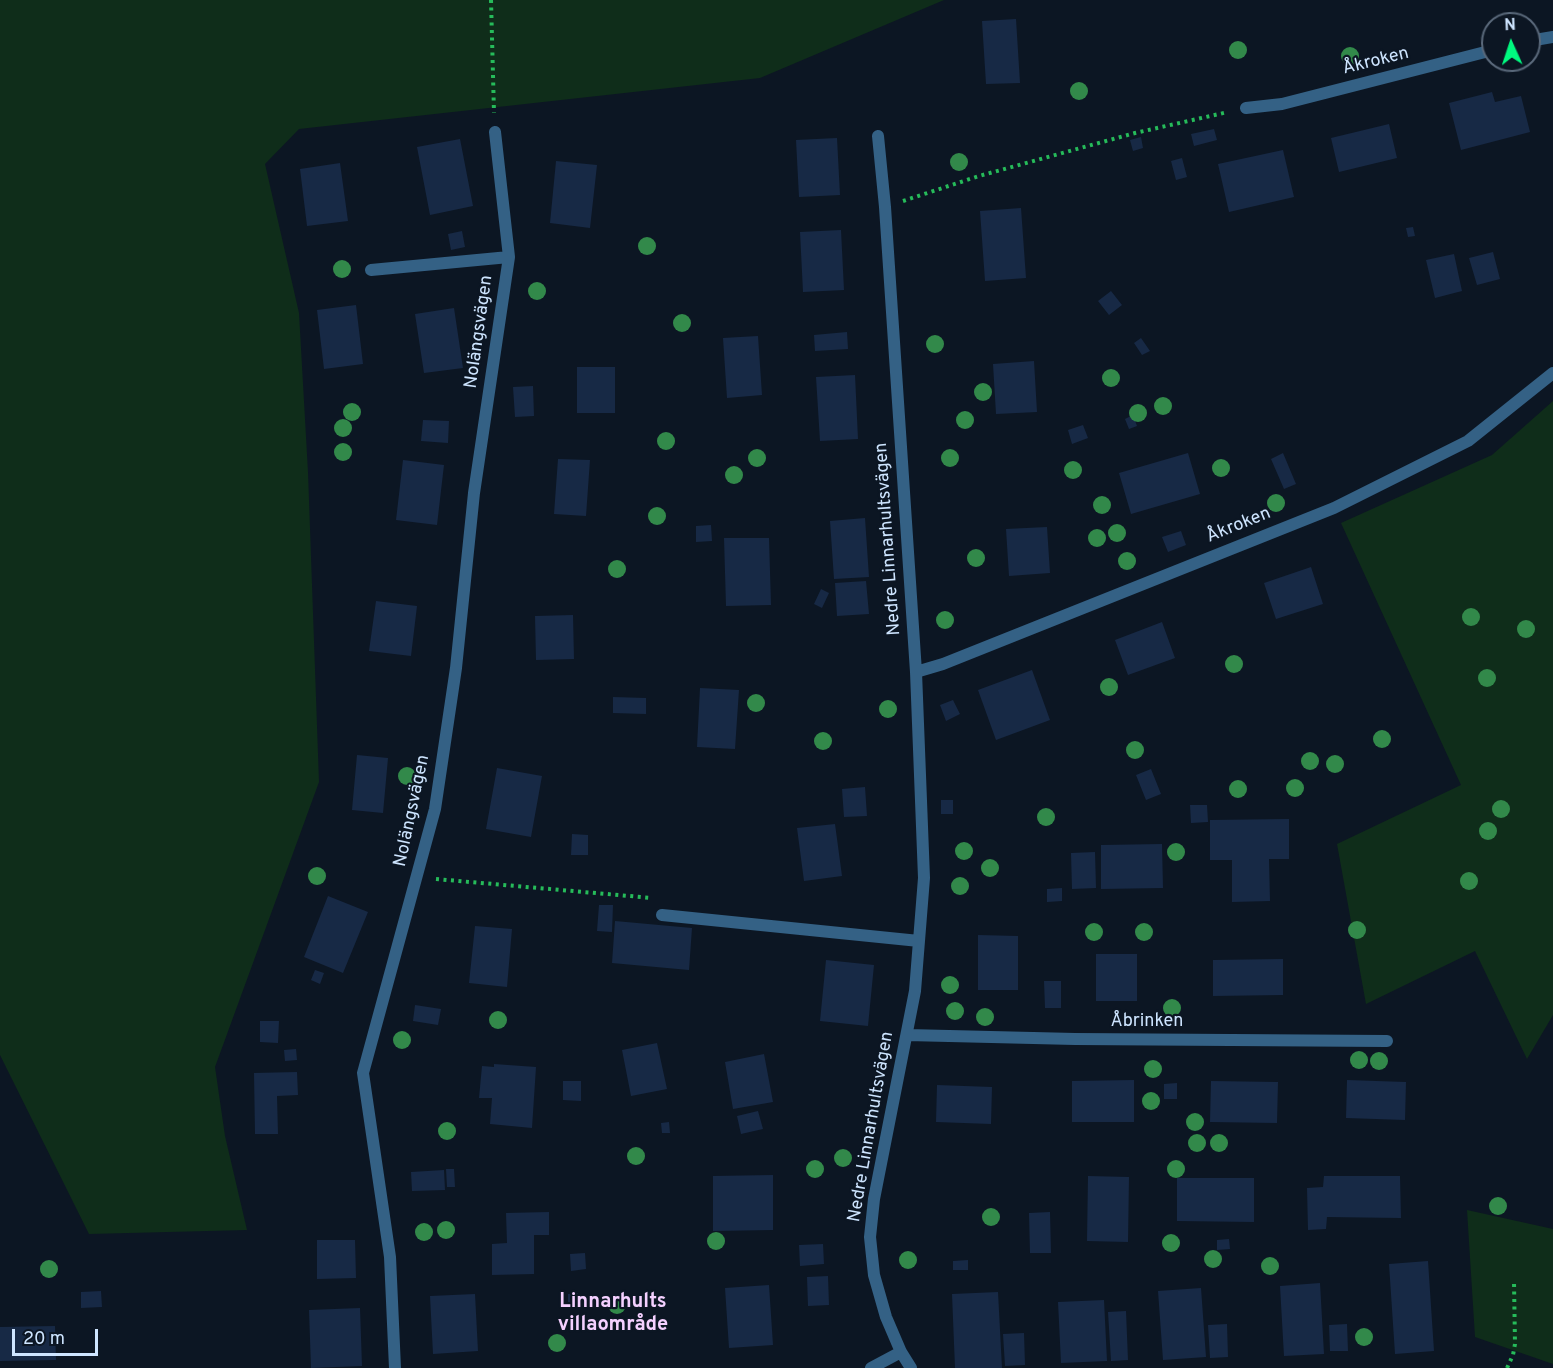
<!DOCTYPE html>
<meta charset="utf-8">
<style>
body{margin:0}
#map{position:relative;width:1553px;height:1368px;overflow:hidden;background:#0c1623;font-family:Overpass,sans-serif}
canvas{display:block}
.north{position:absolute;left:1481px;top:12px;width:60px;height:60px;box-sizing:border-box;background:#0c1623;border:2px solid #5a697b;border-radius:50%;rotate:357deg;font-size:16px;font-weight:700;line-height:24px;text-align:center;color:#cee5ff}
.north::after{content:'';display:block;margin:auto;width:21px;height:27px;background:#00f97f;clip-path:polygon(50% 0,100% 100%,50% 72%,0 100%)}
.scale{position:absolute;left:12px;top:1329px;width:86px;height:27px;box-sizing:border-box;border:3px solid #cee5ff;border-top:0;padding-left:8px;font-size:18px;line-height:21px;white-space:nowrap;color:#cee5ff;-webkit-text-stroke:4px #0c1623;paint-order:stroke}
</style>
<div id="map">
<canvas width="1553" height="1368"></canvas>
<div class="north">N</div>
<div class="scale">20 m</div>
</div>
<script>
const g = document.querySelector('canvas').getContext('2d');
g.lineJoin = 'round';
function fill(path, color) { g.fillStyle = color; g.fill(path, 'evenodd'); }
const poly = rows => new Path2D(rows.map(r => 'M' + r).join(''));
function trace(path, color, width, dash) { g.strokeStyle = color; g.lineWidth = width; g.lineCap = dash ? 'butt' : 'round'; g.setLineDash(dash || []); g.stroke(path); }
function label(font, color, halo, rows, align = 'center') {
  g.font = font + ' Overpass,sans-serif'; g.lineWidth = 4.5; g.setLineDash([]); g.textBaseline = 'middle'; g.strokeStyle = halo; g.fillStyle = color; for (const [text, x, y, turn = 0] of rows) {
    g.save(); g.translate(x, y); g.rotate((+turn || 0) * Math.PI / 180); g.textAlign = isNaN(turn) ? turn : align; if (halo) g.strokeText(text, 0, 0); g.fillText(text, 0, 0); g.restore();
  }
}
const green = poly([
 [0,0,944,0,760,78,299,129,265,164,299,313,308,472,319,782,215,1067,225,1136,247,1230,89,1234,0,1055],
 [1553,401,1553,1015,1527,1059,1475,951,1366,1004,1337,844,1461,785,1341,523,1492,455],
 [1467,1210,1553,1229,1553,1364,1475,1337]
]);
const building = poly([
 [1016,19,1020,83,986,84,982,21],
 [1492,92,1495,102,1521,96,1530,132,1461,150,1449,103],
 [1389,124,1397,158,1339,172,1331,138],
 [1214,129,1217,140,1194,146,1191,134],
 [1141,137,1143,148,1133,151,1130,140],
 [837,138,840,195,799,197,796,140],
 [460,139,473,206,430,215,417,147],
 [1283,150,1294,197,1229,212,1218,164],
 [1182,158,1187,177,1176,180,1171,161],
 [556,161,597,165,590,228,550,223],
 [340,163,348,221,307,226,300,169],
 [1021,208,1026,278,985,281,980,211],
 [1413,227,1415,236,1408,237,1406,228],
 [841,230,844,290,803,292,800,232],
 [462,231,465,247,451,250,448,234],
 [1493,252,1500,279,1477,285,1469,258],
 [1454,254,1462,291,1435,298,1426,260],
 [1111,291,1122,305,1109,315,1098,301],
 [356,305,363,364,324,369,317,310],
 [454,308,463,368,424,373,415,314],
 [847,332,848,349,815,351,814,335],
 [758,336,762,395,727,398,723,338],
 [1141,338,1150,351,1142,355,1134,343],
 [1034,361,1037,412,996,414,993,364],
 [577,367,615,367,615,413,577,413],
 [855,375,858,439,820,441,816,377],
 [533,386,534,416,515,417,513,387],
 [1133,415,1137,426,1129,429,1125,419],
 [423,420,449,421,448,443,421,441],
 [1083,425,1088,438,1072,444,1068,430],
 [1188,453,1200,494,1131,514,1119,473],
 [1283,453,1296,484,1284,489,1271,459],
 [558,459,590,460,586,516,554,514],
 [403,460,444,465,437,525,396,520],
 [865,518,869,577,834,579,830,521],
 [711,525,712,541,696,542,696,526],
 [1047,527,1050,573,1009,576,1006,529],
 [1181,531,1186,545,1168,552,1162,537],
 [724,538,769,538,771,605,726,606],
 [1311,567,1323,604,1276,619,1264,583],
 [866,581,869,614,837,616,835,583],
 [821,589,829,593,822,608,814,604],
 [376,601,417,606,411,656,369,651],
 [573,615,574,659,536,660,535,616],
 [1162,622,1175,658,1128,675,1115,640],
 [1032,670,1050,720,996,740,978,690],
 [700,688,739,690,735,749,697,747],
 [613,697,646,698,646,714,613,713],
 [953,700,960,714,946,721,940,705],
 [357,755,388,758,383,813,352,810],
 [497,768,542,776,531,837,486,829],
 [1151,769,1161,794,1146,800,1136,775],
 [865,787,867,816,844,817,842,789],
 [941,800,953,800,953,814,941,814],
 [1190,805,1207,805,1208,822,1191,823],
 [1289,819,1289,859,1269,859,1270,901,1232,902,1232,860,1210,860,1210,820],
 [835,824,842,876,804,881,797,828],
 [572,834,588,835,588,855,571,855],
 [1162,844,1163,888,1101,889,1101,845],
 [1095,852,1096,888,1072,889,1071,853],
 [1062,888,1062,901,1047,902,1047,889],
 [328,896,368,912,343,973,304,957],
 [599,905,613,905,612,932,597,931],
 [615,921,692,928,689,970,612,963],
 [475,926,512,929,507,987,469,983],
 [978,935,1018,936,1018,990,978,990],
 [1096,954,1137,954,1137,1001,1096,1001],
 [1283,959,1283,995,1213,996,1213,960],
 [826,960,874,965,868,1026,820,1021],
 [315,970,324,973,320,984,311,980],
 [1044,981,1061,981,1061,1008,1045,1008],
 [415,1005,441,1009,438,1025,413,1021],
 [260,1021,279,1021,278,1043,260,1042],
 [657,1043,667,1089,631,1096,622,1050],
 [296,1049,297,1060,285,1061,284,1050],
 [764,1054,773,1102,733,1109,725,1062],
 [494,1064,536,1067,532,1128,490,1124,492,1098,479,1098,482,1066,494,1067],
 [297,1072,298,1095,277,1096,278,1134,255,1134,254,1073],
 [1134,1080,1134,1122,1072,1122,1072,1081],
 [1347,1080,1406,1082,1405,1120,1346,1118],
 [563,1081,581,1081,581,1101,563,1100],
 [1211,1081,1278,1082,1277,1123,1210,1122],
 [1177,1083,1177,1099,1164,1099,1164,1084],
 [937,1085,992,1087,991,1124,936,1122],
 [758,1111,763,1129,741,1134,737,1116],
 [669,1122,670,1133,662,1133,661,1123],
 [446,1169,454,1169,455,1187,447,1187],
 [444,1170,445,1190,412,1191,411,1172],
 [773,1175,773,1230,713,1231,713,1176],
 [1088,1176,1129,1177,1128,1242,1087,1241],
 [1324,1176,1400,1176,1401,1218,1327,1217,1326,1229,1308,1230,1307,1188,1323,1187],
 [1177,1178,1254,1178,1254,1222,1177,1221],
 [549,1212,549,1235,534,1235,534,1274,492,1275,492,1244,507,1243,506,1213],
 [1050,1212,1051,1253,1030,1253,1029,1213],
 [1229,1239,1230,1249,1217,1250,1217,1240],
 [317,1240,355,1240,356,1278,317,1279],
 [823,1244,824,1264,800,1266,799,1245],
 [585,1253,586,1269,571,1271,570,1254],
 [968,1260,968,1270,953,1270,953,1261],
 [1428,1261,1434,1351,1395,1354,1389,1264],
 [828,1276,829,1305,808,1306,807,1277],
 [1320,1283,1324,1354,1284,1356,1280,1286],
 [769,1285,773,1345,729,1348,725,1288],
 [1201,1288,1206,1357,1163,1360,1158,1291],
 [101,1291,102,1307,81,1308,81,1292],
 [998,1292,1002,1368,955,1368,952,1294],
 [578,1293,579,1306,568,1307,568,1294],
 [475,1294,478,1351,433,1354,430,1296],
 [1104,1300,1107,1361,1061,1363,1058,1302],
 [360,1308,362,1366,311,1368,309,1310],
 [1126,1311,1128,1360,1111,1361,1108,1312],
 [1227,1324,1228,1357,1210,1358,1208,1325],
 [1347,1324,1348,1351,1330,1351,1329,1325],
 [55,1326,56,1360,0,1361,0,1327],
 [1024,1333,1025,1365,1005,1366,1003,1334]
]);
const path = poly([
 [491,0,494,113],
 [903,201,979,176,1135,133,1228,112],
 [436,879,652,898],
 [1507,1368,1513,1355,1515,1344,1514,1282]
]);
const street = poly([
 [1529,41,1553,37],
 [1246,108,1282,104,1493,50],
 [878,136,885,207,916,672,924,878,915,991,874,1199,870,1237,874,1275,886,1317,901,1352,911,1368],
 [371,270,509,257],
 [916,672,943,664,1334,508,1468,441,1553,373],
 [662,915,919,941],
 [907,1035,1075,1039,1387,1041],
 [395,1368,390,1257,363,1073,435,809,456,668,474,493,509,257,495,132],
 [871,1368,901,1352]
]);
const trees = [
 [1238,50],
 [1350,56],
 [1079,91],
 [959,162],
 [647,246],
 [342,269],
 [537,291],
 [682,323],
 [935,344],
 [1111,378],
 [983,392],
 [1163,406],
 [352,412],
 [1138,413],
 [965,420],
 [343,428],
 [666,441],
 [343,452],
 [757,458],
 [950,458],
 [1221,468],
 [1073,470],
 [734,475],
 [1276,503],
 [1102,505],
 [657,516],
 [1117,533],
 [1097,538],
 [976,558],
 [1127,561],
 [617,569],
 [1471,617],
 [945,620],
 [1526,629],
 [1234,664],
 [1487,678],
 [1109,687],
 [756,703],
 [888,709],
 [1382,739],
 [823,741],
 [1135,750],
 [1310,761],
 [1335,764],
 [407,776],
 [1295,788],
 [1238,789],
 [1501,809],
 [1046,817],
 [1488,831],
 [964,851],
 [1176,852],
 [990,868],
 [317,876],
 [1469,881],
 [960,886],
 [1357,930],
 [1094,932],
 [1144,932],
 [950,985],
 [1172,1008],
 [955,1011],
 [985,1017],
 [498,1020],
 [402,1040],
 [1359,1060],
 [1379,1061],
 [1153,1069],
 [1151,1101],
 [1195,1122],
 [447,1131],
 [1197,1143],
 [1219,1143],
 [636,1156],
 [843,1158],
 [815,1169],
 [1176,1169],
 [1498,1206],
 [991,1217],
 [446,1230],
 [424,1232],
 [716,1241],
 [1171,1243],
 [1213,1259],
 [908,1260],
 [1270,1266],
 [49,1269],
 [617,1305],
 [1364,1337],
 [557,1343]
];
const streetNames = [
 ["Åkroken",1376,62,-14],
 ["Nolängsvägen",480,332,-82],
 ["Åkroken",1239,526,-22],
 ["Nedre Linnarhultsvägen",889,539,-94],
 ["Nolängsvägen",413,811,-78],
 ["Åbrinken",1147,1022],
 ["Nedre Linnarhultsvägen",872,1127,-80]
];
const neighbourhoodNames = [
 ["Linnarhults",613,1303],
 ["villaområde",613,1326]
];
fill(green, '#0f2d1a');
fill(building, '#172945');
trace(path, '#26bb5a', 4, [3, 4.5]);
trace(street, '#346185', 12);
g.fillStyle = '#32894a';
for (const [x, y] of trees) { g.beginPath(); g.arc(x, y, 9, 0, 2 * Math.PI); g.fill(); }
label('18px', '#cee5ff', '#0c1623', streetNames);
label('bold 20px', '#f4d0ff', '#0c1623', neighbourhoodNames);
</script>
